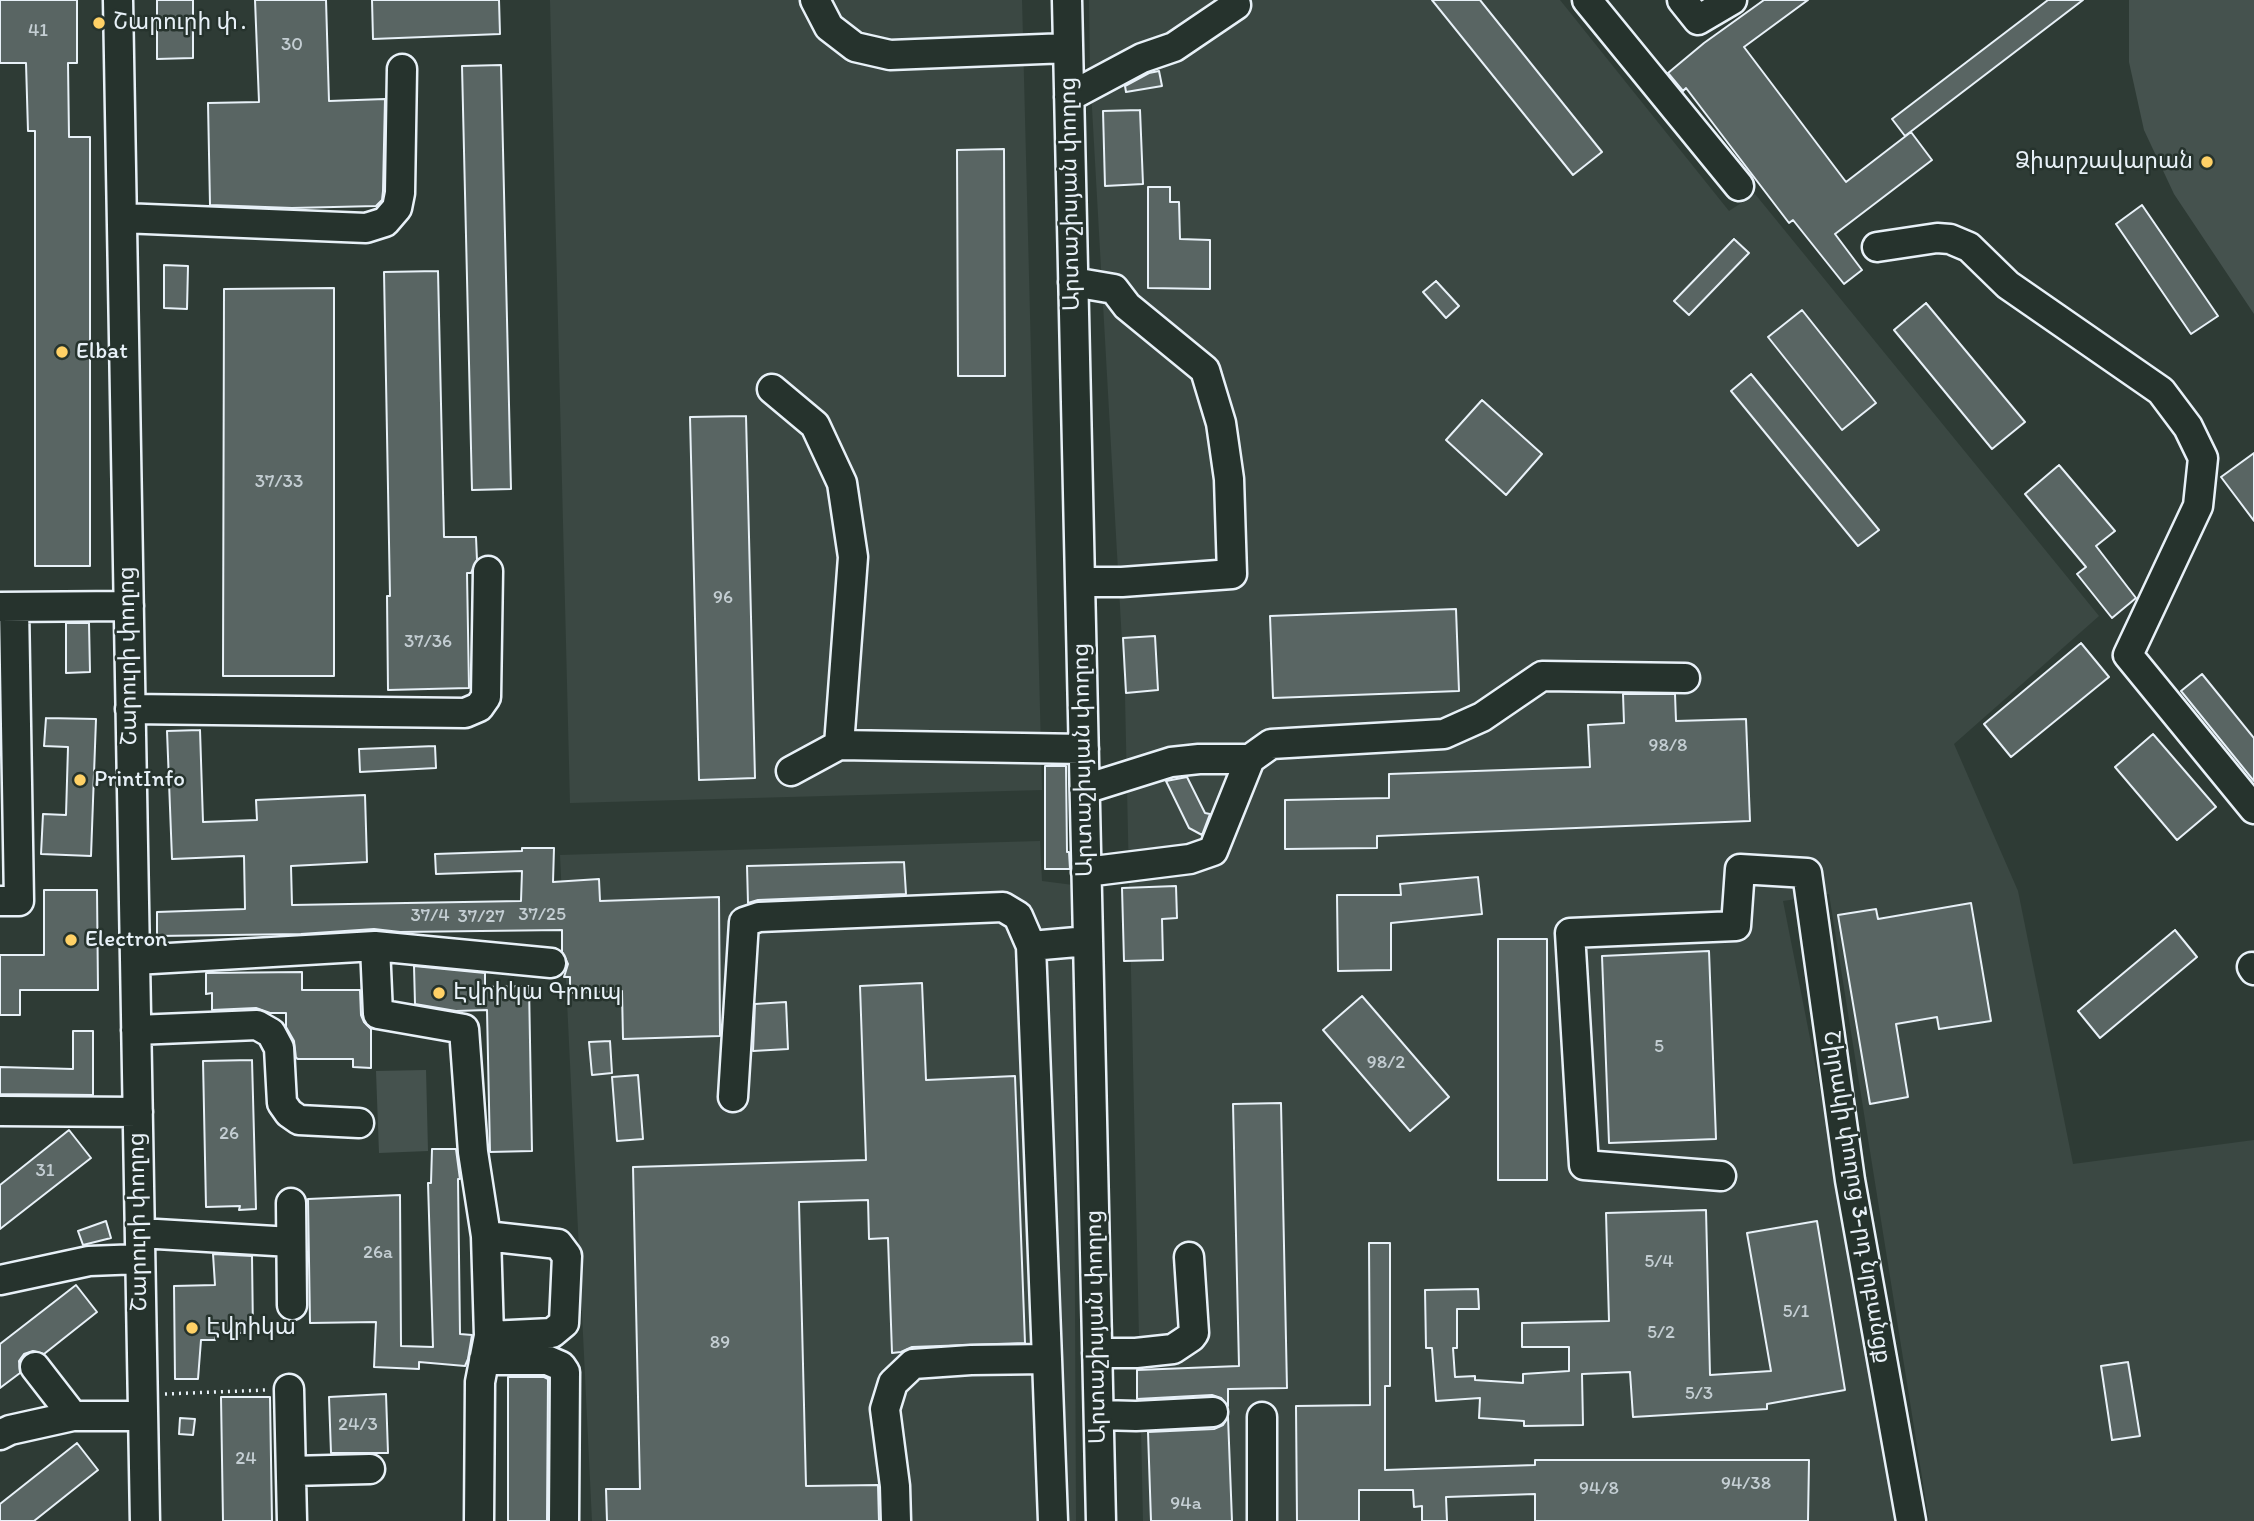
<!DOCTYPE html>
<meta charset="utf-8">
<style>
body{margin:0}
canvas{display:block;background:#2e3b35}
</style>
<canvas width="2254" height="1521"></canvas>
<script>
const g = document.querySelector('canvas').getContext('2d');
g.lineJoin = 'round';
function fill(path, color) { g.fillStyle = color; g.fill(path, 'evenodd'); }
const poly = rows => new Path2D(rows.map(r => 'M' + r).join(''));
function trace(path, color, width, dash) { g.strokeStyle = color; g.lineWidth = width; g.lineCap = dash ? 'butt' : 'round'; g.setLineDash(dash || []); g.stroke(path); }
function label(font, color, halo, rows, align = 'center') {
  g.font = font + ' Itim,"Noto Sans Armenian",sans-serif'; g.lineWidth = 5; g.setLineDash([]); g.textBaseline = 'middle'; g.strokeStyle = halo; g.fillStyle = color; for (const [text, x, y, turn = 0] of rows) {
    g.save(); g.translate(x, y); g.rotate((+turn || 0) * Math.PI / 180); g.textAlign = isNaN(turn) ? turn : align; if (halo) g.strokeText(text, 0, 0); g.fillText(text, 0, 0); g.restore();
  }
}
const built = poly([
 [550,0,1022,0,1042,790,570,803],
 [1089,0,1560,0,1729,211,1755,194,2099,616,1954,744,2018,891,2073,1164,2254,1140,2254,1521,1929,1521,1829,894,1783,901,1905,1521,1143,1521,1125,695,1090,72],
 [1040,841,1042,881,1073,885,1076,1521,592,1521,560,855]
]);
const green = poly([
 [2129,0,2254,0,2254,314,2174,194,2144,130,2129,62],
 [426,1070,428,1151,379,1153,376,1071]
]);
const building = poly([
 [0,0,77,0,77,63,68,63,69,137,90,137,90,566,35,566,35,131,28,131,26,63,0,63,0,0],
 [157,0,193,0,193,58,157,59,157,0],
 [255,0,326,0,329,101,385,99,383,191,382,200,376,206,292,208,210,205,208,103,259,102,255,0],
 [372,0,499,0,500,34,373,39,372,0],
 [1432,0,1480,0,1602,152,1573,175,1432,0],
 [1764,0,1808,0,1744,47,1846,182,1911,132,1932,160,1835,234,1862,270,1844,284,1793,220,1789,223,1686,88,1683,91,1668,73,1704,43,1764,0],
 [2048,0,2083,0,1905,136,1892,119,2048,0],
 [501,65,511,489,472,490,462,66,501,65],
 [1159,71,1162,86,1126,92,1125,86,1149,73,1159,71],
 [1140,110,1143,184,1105,186,1103,111,1140,110],
 [1004,149,1005,376,958,376,957,150,1004,149],
 [1148,187,1170,187,1170,202,1179,202,1180,239,1210,240,1210,289,1148,288,1148,187],
 [2142,205,2218,316,2191,334,2116,224,2142,205],
 [1734,239,1749,253,1689,315,1674,301,1734,239],
 [164,265,188,266,187,309,164,308,164,265],
 [438,271,444,537,476,537,477,560,471,573,467,573,469,688,388,690,387,596,390,596,384,272,438,271],
 [1436,281,1459,306,1446,318,1423,292,1436,281],
 [334,288,334,676,223,676,224,289,334,288],
 [1926,303,2025,422,1992,449,1894,330,1926,303],
 [1802,310,1876,403,1842,430,1768,337,1802,310],
 [1751,374,1879,530,1858,546,1731,391,1751,374],
 [1482,400,1542,454,1506,495,1446,440,1482,400],
 [746,416,755,778,699,780,690,417,746,416],
 [2254,453,2254,521,2221,477,2254,453],
 [2059,465,2115,531,2096,546,2136,598,2112,618,2077,574,2086,567,2025,494,2059,465],
 [1456,609,1459,691,1273,698,1270,616,1456,609],
 [66,623,89,623,90,672,66,673,66,623],
 [1155,636,1158,690,1126,693,1123,638,1155,636],
 [2081,643,2109,677,2011,757,1984,724,2081,643],
 [2202,674,2254,738,2254,781,2181,691,2202,674],
 [1623,694,1675,694,1676,721,1746,719,1750,821,1377,836,1377,848,1285,849,1285,800,1389,798,1389,774,1590,767,1588,725,1624,723,1623,694],
 [46,718,96,719,91,856,41,854,43,814,66,815,68,747,44,746,46,718],
 [200,730,203,822,257,820,256,800,365,795,367,862,291,866,292,905,521,901,522,871,436,874,435,854,522,851,522,848,554,848,553,882,599,879,600,901,719,897,720,1036,623,1039,622,991,570,993,570,977,564,977,568,964,562,952,562,930,400,932,374,929,301,934,157,936,157,912,245,909,244,856,172,859,167,731,200,730],
 [2153,734,2216,807,2177,840,2115,767,2153,734],
 [435,746,436,768,360,772,359,749,435,746],
 [1045,766,1066,766,1067,852,1069,852,1070,869,1045,869,1045,766],
 [1187,777,1205,813,1210,814,1202,835,1189,828,1166,781,1187,777],
 [904,862,906,894,758,900,748,903,747,866,904,862],
 [1478,877,1482,914,1391,923,1391,970,1338,971,1337,895,1401,895,1400,884,1478,877],
 [1176,886,1177,918,1162,919,1163,960,1124,961,1122,888,1176,886],
 [44,890,97,890,98,990,20,990,20,1015,0,1015,0,955,44,955,44,890],
 [1971,903,1991,1021,1939,1029,1937,1017,1896,1024,1908,1097,1870,1104,1838,915,1876,909,1878,919,1971,903],
 [2175,930,2197,957,2100,1038,2078,1011,2175,930],
 [1498,939,1547,939,1547,1180,1498,1180,1498,939],
 [1709,951,1716,1139,1609,1143,1602,956,1709,951],
 [414,966,485,973,485,987,529,986,532,1151,490,1152,487,1010,456,1011,415,1004,414,966],
 [302,972,302,990,360,990,361,1015,364,1022,371,1029,371,1068,353,1067,353,1059,298,1059,296,1058,294,1041,286,1027,286,1013,270,1013,256,1008,212,1010,212,993,206,994,206,973,302,972],
 [922,983,926,1080,1015,1076,1025,1343,912,1347,901,1352,892,1353,888,1238,869,1239,868,1200,799,1202,806,1486,878,1485,879,1521,607,1521,606,1489,640,1489,633,1167,866,1160,860,986,922,983],
 [1362,996,1449,1097,1410,1131,1323,1030,1362,996],
 [786,1002,788,1049,753,1051,755,1004,786,1002],
 [73,1031,93,1031,93,1095,0,1094,0,1067,73,1069,73,1031],
 [610,1041,612,1073,592,1075,589,1042,610,1041],
 [252,1060,256,1209,239,1210,240,1206,206,1207,203,1061,252,1060],
 [638,1075,643,1139,617,1141,612,1077,638,1075],
 [1281,1103,1287,1388,1228,1389,1228,1406,1221,1398,1212,1395,1137,1399,1137,1370,1239,1366,1233,1104,1281,1103],
 [69,1130,91,1158,0,1229,0,1185,69,1130],
 [432,1149,456,1149,460,1179,458,1179,460,1334,472,1335,468,1359,465,1366,419,1362,419,1369,374,1367,376,1322,310,1323,308,1199,400,1195,401,1346,433,1347,428,1183,431,1183,432,1149],
 [1706,1210,1710,1375,1771,1371,1747,1233,1817,1221,1845,1390,1767,1404,1767,1409,1633,1417,1630,1372,1582,1374,1583,1425,1524,1426,1524,1421,1479,1418,1480,1398,1436,1401,1432,1348,1426,1348,1425,1290,1478,1289,1479,1309,1457,1309,1457,1348,1453,1348,1455,1377,1475,1376,1475,1380,1523,1383,1523,1374,1569,1371,1569,1347,1522,1347,1522,1323,1609,1321,1606,1213,1706,1210],
 [106,1221,111,1238,83,1245,78,1231,106,1221],
 [1369,1243,1390,1243,1390,1386,1385,1386,1385,1470,1535,1465,1535,1460,1809,1460,1808,1521,1535,1521,1535,1494,1446,1497,1447,1521,1422,1521,1422,1506,1414,1507,1413,1490,1359,1490,1359,1521,1297,1521,1296,1406,1370,1405,1369,1243],
 [213,1254,252,1256,253,1333,215,1333,215,1340,201,1340,198,1379,175,1379,174,1286,215,1285,213,1254],
 [76,1285,97,1312,44,1354,33,1351,24,1354,19,1361,20,1373,0,1388,0,1344,76,1285],
 [2128,1362,2140,1436,2112,1440,2101,1366,2128,1362],
 [508,1377,544,1377,548,1379,547,1521,508,1521,508,1377],
 [386,1394,388,1453,331,1453,329,1397,386,1394],
 [221,1397,270,1397,272,1521,223,1521,221,1397],
 [1228,1417,1232,1521,1151,1521,1148,1432,1214,1429,1223,1425,1228,1417],
 [180,1418,195,1419,193,1435,179,1434,180,1418],
 [77,1443,98,1470,34,1521,0,1521,0,1504,77,1443]
]);
const path = poly([
 [165,1394,266,1390]
]);
const minor = poly([
 [118,0,145,1521],
 [815,0,829,27,855,47,890,55,1068,48],
 [1067,0,1101,1521],
 [1587,0,1739,186],
 [1682,0,1698,20,1732,0],
 [1069,97,1142,58,1174,47,1236,5],
 [122,218,366,228,385,222,397,208,400,193,402,69],
 [1877,247,1937,238,1950,239,1969,247,2008,285,2161,391,2188,427,2203,458,2198,506,2128,655,2254,809],
 [1073,282,1114,289,1127,306,1205,370,1221,423,1229,479,1232,574,1122,582,1080,582],
 [772,389,815,425,842,483,853,557,839,745],
 [0,607,129,606],
 [130,709,465,713,479,707,486,697,488,571],
 [791,771,839,745,1084,749],
 [1085,789,1171,762,1199,759,1250,759],
 [1086,872,1190,859,1213,851,1250,759,1271,744,1444,734,1482,717,1542,676,1685,678],
 [0,901,19,901,14,607],
 [375,946,378,1014,464,1029,473,1152,486,1236,489,1336,480,1382,479,1521],
 [1031,946,1088,941],
 [135,960,375,946,551,963],
 [2252,967,2254,970],
 [136,1030,257,1025,271,1033,279,1048,282,1103,289,1113,299,1120,359,1123],
 [733,1097,744,922,759,917,1003,907,1018,916,1031,946,1047,1359,971,1360,913,1364,893,1383,885,1409,895,1486,896,1521],
 [0,1111,138,1112],
 [1721,1176,1584,1165,1570,933,1736,926,1740,869,1807,873,1850,1180,1911,1521],
 [291,1203,292,1305],
 [140,1233,291,1242],
 [486,1236,558,1244,567,1256,564,1323,552,1333,489,1336],
 [0,1280,89,1261,140,1259],
 [1097,1353,1136,1353,1173,1349,1191,1337,1194,1333,1189,1257],
 [1047,1359,1053,1521],
 [484,1360,547,1360,561,1366,565,1372,564,1521],
 [35,1367,73,1416],
 [289,1389,292,1521],
 [1099,1415,1136,1416,1213,1412],
 [0,1435,10,1430,73,1416,143,1416],
 [291,1471,370,1469],
 [1262,1521,1262,1417]
]);
const markers = [
 [99,23,7,"#ffd166"],
 [2207,162,7,"#ffd166"],
 [62,352,7,"#ffd166"],
 [80,780,7,"#ffd166"],
 [71,940,7,"#ffd166"],
 [439,993,7,"#ffd166"],
 [192,1328,7,"#ffd166"]
];
const numberNames = [
 ["41",38,31],
 ["30",292,45],
 ["37/33",279,482],
 ["96",723,598],
 ["37/36",428,642],
 ["98/8",1668,746],
 ["37/25",542,915],
 ["37/4",430,916],
 ["37/27",481,917],
 ["5",1659,1047],
 ["98/2",1386,1063],
 ["26",229,1134],
 ["31",45,1171],
 ["26a",378,1253],
 ["5/4",1659,1262],
 ["5/1",1796,1312],
 ["5/2",1661,1333],
 ["89",720,1343],
 ["5/3",1699,1394],
 ["24/3",358,1425],
 ["24",246,1459],
 ["94/38",1746,1484],
 ["94/8",1599,1489],
 ["94a",1186,1504]
];
const poiNames = [
 ["Շարուրի փ․",113,23],
 ["Ձիարշավարան",2193,162,"right"],
 ["Elbat",76,352],
 ["PrintInfo",94,780],
 ["Electron",85,940],
 ["Էվրիկա Գրուպ",453,993],
 ["Էվրիկա",206,1328]
];
const streetNames = [
 ["Արտաշիսյան փողոց",1071,194,-91],
 ["Շարուրի փողոց",129,656,-91],
 ["Արտաշիսյան փողոց",1084,760,-91],
 ["Շիրակի փողոց 3-րդ նրբանցք",1856,1197,81],
 ["Շարուրի փողոց",139,1222,-91],
 ["Արտաշիսյան փողոց",1097,1327,-91]
];
fill(built, '#3b4843');
fill(green, '#45524e');
fill(building, '#596563');
trace(building, '#e8f1f8', 2);
trace(minor, '#e8f1f8', 33);
trace(path, '#e8f1f8', 3.5, [2, 5]);
trace(minor, '#26332d', 28);
for (const [x, y, r, color] of markers) { const dot = new Path2D(); dot.arc(x, y, r, 0, 2 * Math.PI); g.fillStyle = color; g.fill(dot); trace(dot, '#26332d', 2.5); }
label('19px', '#c4ced3', null, numberNames);
label('23px', '#e8f1f8', '#26332d', poiNames, 'left');
label('23px', '#e8f1f8', '#26332d', streetNames);
</script>
